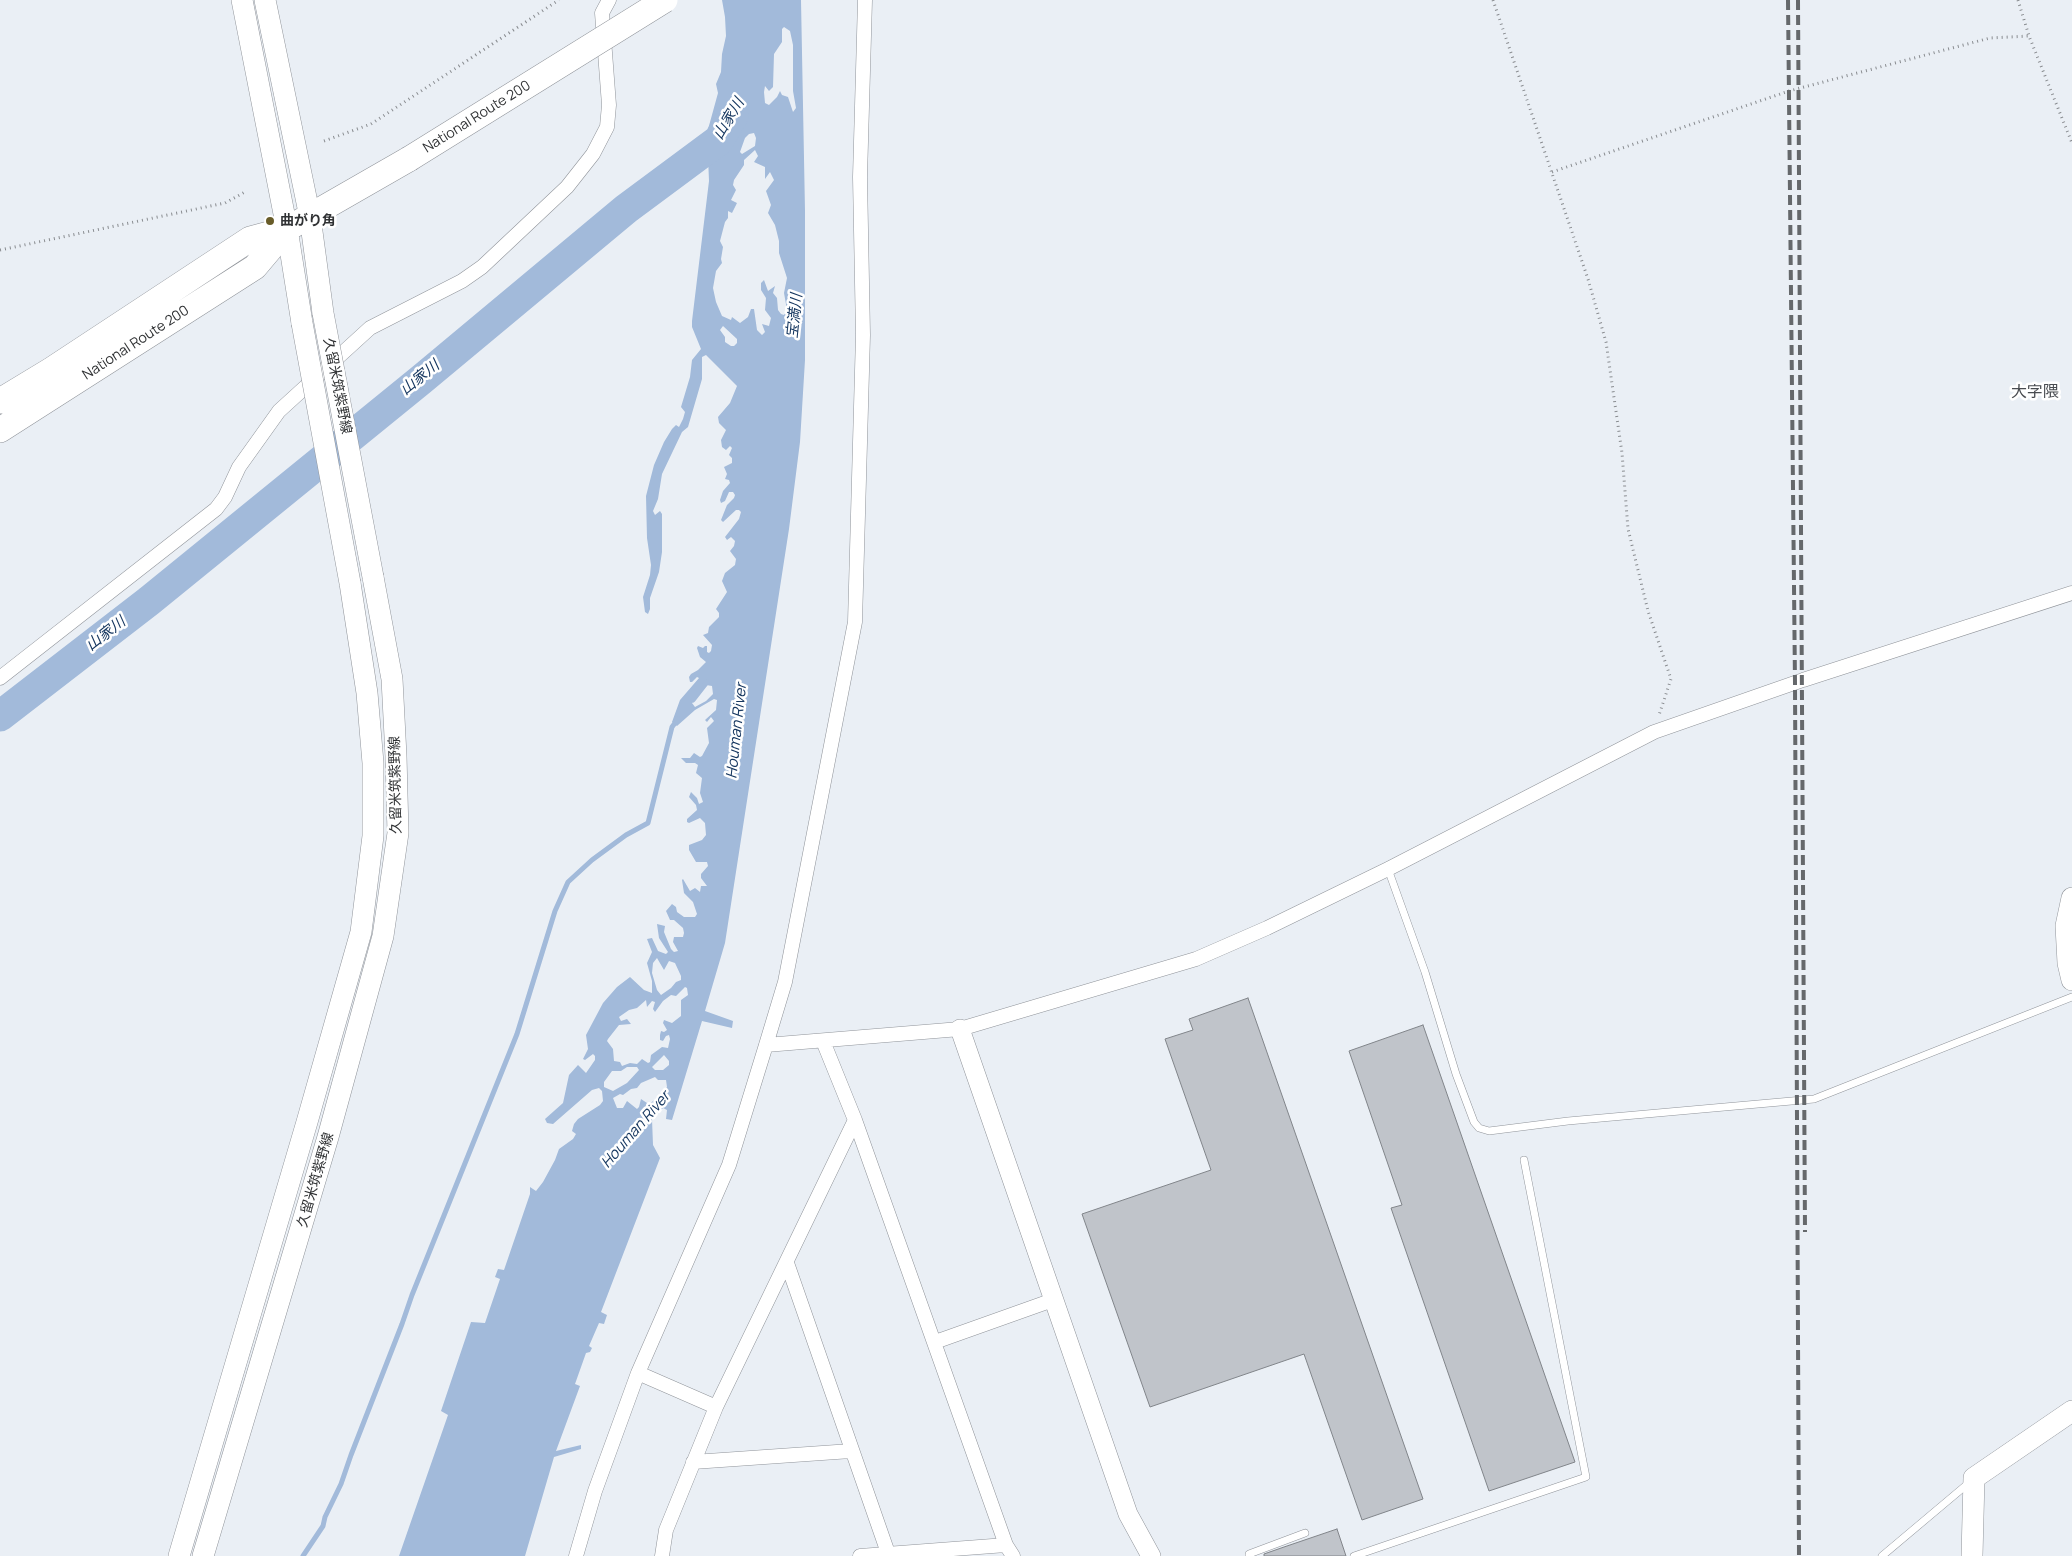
<!DOCTYPE html>
<meta charset="utf-8">
<style>
body{margin:0}
canvas{display:block;background:#eaeff5}
</style>
<canvas width="2072" height="1556"></canvas>
<script>
const g = document.querySelector('canvas').getContext('2d');
g.lineJoin = 'round';
function fill(path, color) { g.fillStyle = color; g.fill(path, 'evenodd'); }
const poly = rows => new Path2D(rows.map(r => 'M' + r).join(''));
function trace(path, color, width, dash) { g.strokeStyle = color; g.lineWidth = width; g.lineCap = dash ? 'butt' : 'round'; g.setLineDash(dash || []); g.stroke(path); }
function label(font, color, halo, rows, align = 'center') {
  g.font = font + ' Manrope,"Noto Sans JP",sans-serif'; g.lineWidth = 5; g.setLineDash([]); g.textBaseline = 'middle'; g.strokeStyle = halo; g.fillStyle = color; for (const [text, x, y, turn = 0] of rows) {
    g.save(); g.translate(x, y); g.rotate((+turn || 0) * Math.PI / 180); g.textAlign = isNaN(turn) ? turn : align; if (halo) g.strokeText(text, 0, 0); g.fillText(text, 0, 0); g.restore();
  }
}
const water = poly([
 [722,0,801,0,805,211,805,360,800,442,789,529,725,943,705,1011,733,1021,732,1028,702,1021,672,1120,666,1119,667,1110,663,1108,652,1119,653,1145,660,1158,601,1312,607,1315,604,1324,599,1323,589,1346,592,1348,590,1352,586,1353,575,1384,580,1386,556,1451,581,1445,581,1449,554,1457,525,1556,399,1556,448,1415,441,1411,471,1322,485,1323,500,1279,495,1277,498,1269,504,1270,530,1194,530,1187,536,1191,543,1182,555,1160,559,1149,573,1139,576,1134,572,1131,574,1124,578,1119,600,1105,603,1101,602,1091,599,1088,592,1090,553,1124,547,1123,545,1119,563,1103,569,1075,578,1065,586,1073,595,1060,595,1056,593,1054,585,1060,583,1059,588,1049,586,1035,603,1003,617,987,630,977,644,990,652,993,652,981,647,963,652,952,647,939,652,938,658,951,666,954,668,952,659,938,657,924,665,926,664,932,671,949,674,952,678,951,673,942,674,937,683,937,684,933,683,928,674,920,670,920,666,911,672,904,676,907,677,912,684,917,695,917,697,914,693,902,684,893,682,880,683,879,690,891,695,888,700,892,701,886,707,886,701,878,701,874,708,866,707,862,696,862,689,850,689,845,702,840,706,835,705,823,700,818,689,823,687,822,687,819,697,810,696,805,689,797,691,792,697,798,699,804,703,802,700,793,702,778,696,773,698,765,695,763,686,763,681,758,690,758,694,753,700,757,702,756,709,743,707,728,714,721,711,717,707,722,705,720,716,710,717,700,714,699,695,710,677,726,672,722,680,700,699,678,697,677,692,682,690,682,689,677,691,674,698,670,706,662,700,657,697,648,698,646,703,648,705,646,707,646,707,652,709,653,711,651,712,645,703,635,708,633,709,627,719,617,719,613,716,609,727,592,722,581,725,573,735,565,736,559,730,551,734,546,735,541,731,537,727,540,725,537,739,519,741,512,739,510,736,510,723,522,721,520,727,505,734,498,735,495,733,492,729,492,725,501,721,503,720,500,723,491,730,483,729,480,725,479,727,474,724,467,732,463,732,458,729,455,732,448,730,446,726,450,722,447,721,440,726,430,719,423,718,417,730,403,737,386,706,355,702,357,702,379,688,427,682,432,662,474,658,499,653,511,655,515,660,511,662,514,662,552,659,572,650,598,650,609,648,614,645,612,643,597,650,575,651,565,647,538,646,496,654,465,664,442,672,429,676,425,679,427,683,419,685,412,681,407,690,377,692,360,701,349,692,327,692,321,709,181,707,133,718,93,716,84,721,72,722,54,726,36,725,17],
 [784,27,790,31,793,45,793,91,796,108,793,112,788,97,782,95,780,91,777,97,769,105,765,103,764,92,765,86,769,91,773,87,774,54,782,42,782,29],
 [754,133,756,138,755,146,742,154,740,152,745,138,749,134],
 [755,150,758,156,754,162,765,167,765,179,770,172,774,180,766,191,771,205,768,213,775,225,779,241,779,253,787,278,784,293,787,310,784,315,781,314,778,310,777,298,773,293,775,286,768,291,764,280,761,283,761,290,766,298,765,310,771,318,769,326,762,324,765,332,762,335,757,330,754,309,751,309,748,317,740,323,732,317,731,320,722,316,716,302,713,288,716,271,722,263,721,259,723,247,720,241,725,222,728,218,728,211,732,213,737,203,731,200,736,190,733,185,734,180,744,165,744,160],
 [723,326,737,339,737,343,734,346,731,346,725,342,725,337,720,330],
 [706,685,712,686,713,694,706,701,695,707,692,703,697,698,697,693],
 [657,958,664,970,669,961,675,963,681,976,681,980,676,982,671,988,661,995,657,990,652,973,653,963],
 [685,987,687,988,688,995,681,1000,681,1016,672,1023,664,1020,663,1023,667,1030,664,1032,661,1031,660,1035,660,1040,663,1041,666,1036,669,1035,670,1039,668,1048,662,1047,651,1055,650,1062,648,1063,642,1059,637,1064,630,1063,622,1066,620,1062,614,1061,613,1049,607,1041,608,1039,619,1025,631,1024,627,1019,621,1021,619,1017,629,1010,637,1008,646,1000,647,1007,652,1001,655,1002,653,1009,655,1012,663,1001,671,995,676,996],
 [664,1055,669,1061,669,1065,663,1070,655,1070,652,1067],
 [627,1067,637,1067,639,1070,627,1083,613,1091,604,1087,604,1082,612,1071,621,1071],
 [655,1077,658,1080,666,1080,667,1087,651,1103,647,1103,641,1099,639,1107,637,1109,627,1101,623,1108,617,1108,613,1098,620,1094,623,1095,631,1089,637,1088,641,1083]
]);
const stream = poly([
 [693,700,707,682],
 [303,1556,323,1526,325,1517,341,1484,351,1455,402,1324,412,1295,517,1034,555,911,568,882,592,860,626,835,648,823,672,727,678,719]
]);
const river = poly([
 [0,716,149,601,422,379,626,209,719,140,733,115]
]);
const building = poly([
 [1248,998,1423,1499,1362,1520,1304,1354,1150,1407,1082,1214,1211,1170,1165,1039,1193,1030,1189,1019,1248,998],
 [1423,1025,1575,1462,1489,1491,1391,1208,1402,1205,1349,1051,1423,1025],
 [1337,1529,1346,1556,1264,1556,1264,1554,1284,1547,1337,1529]
]);
const path = poly([
 [1493,0,1588,279,1606,342,1622,453,1628,529,1648,611,1671,679,1659,715],
 [2018,0,2029,36,2072,143],
 [324,141,371,124,559,0],
 [1552,172,1789,91,1990,38,2029,36],
 [0,250,225,203,245,192]
]);
const lane = poly([
 [1388,869,1425,972,1456,1074,1474,1122,1479,1128,1489,1131,1568,1121,1814,1099,2072,997],
 [1249,1556,1249,1554,1305,1533],
 [1354,1556,1586,1477,1524,1160],
 [1882,1556,1970,1482]
]);
const street = poly([
 [0,678,216,509,225,497,239,467,279,411,370,328,462,281,482,267,567,187,593,154,607,127,609,105,602,13,609,0],
 [823,1041,855,1120,1006,1545,1013,1556],
 [766,1045,960,1029,1196,959,1267,928,1388,869,1654,732,1803,680,2072,593],
 [787,1263,888,1553],
 [935,1342,1053,1300],
 [638,1373,716,1407],
 [693,1462,851,1451],
 [576,1556,595,1491,638,1373,729,1165,766,1045,785,982,855,622,863,335,860,177,865,0],
 [662,1556,666,1530,716,1407,855,1120],
 [860,1556,1006,1545]
]);
const secondary = poly([
 [960,1029,1128,1514,1151,1556]
]);
const primary = poly([
 [242,0,287,229,302,323],
 [265,0,310,217,323,313],
 [2072,898,2066,926,2068,963,2072,980],
 [179,1556,307,1122,361,932,373,836,373,763,367,693,350,583],
 [203,1556,328,1137,383,936,398,833,396,756,392,679,373,577],
 [1972,1556,1974,1478,2072,1411]
]);
const highway = poly([
 [0,401,51,370,250,239,287,229,409,159],
 [0,430,255,267,287,229]
]);
const rail = poly([
 [1788,0,1795,683,1799,1556],
 [1798,0,1805,1232]
]);
const primaryBridge = poly([
 [323,313,373,577],
 [302,323,350,583]
]);
const highwayBridge = poly([
 [409,159,665,0]
]);
const markers = [
 [270,221,5,"#685c29"]
];
const streetNames = [
 ["National Route 200",477,117,-32],
 ["National Route 200",136,343,-33],
 ["久留米筑紫野線",337,386,79],
 ["久留米筑紫野線",396,785,-91],
 ["久留米筑紫野線",316,1180,-74]
];
const poiNames = [
 ["曲がり角",280,221]
];
const waterNames = [
 ["山家川",729,119,-59],
 ["宝満川",795,316,-84],
 ["山家川",420,378,-39],
 ["山家川",106,634,-38],
 ["Houman River",737,731,-84],
 ["Houman River",636,1130,-49]
];
const quarterNames = [
 ["大字隈",2035,393]
];
fill(water, '#a2bada');
trace(stream, '#a2bada', 5);
trace(river, '#a2bada', 31);
fill(building, '#c0c4ca');
trace(building, '#81858a', 1);
trace(lane, '#90949a', 8);
trace(street, '#90949a', 15);
trace(secondary, '#90949a', 20);
trace(primary, '#90949a', 22);
trace(highway, '#90949a', 26);
trace(path, '#898c90', 3, [1, 4]);
trace(lane, '#fff', 7);
trace(street, '#fff', 14);
trace(secondary, '#fff', 19);
trace(primary, '#fff', 21);
trace(highway, '#fff', 25);
trace(rail, '#65686b', 4, [10, 5]);
trace(primaryBridge, '#90949a', 22, []);
trace(highwayBridge, '#90949a', 26, []);
trace(primaryBridge, '#fff', 21);
trace(highwayBridge, '#fff', 25);
for (const [x, y, r, color] of markers) { const dot = new Path2D(); dot.arc(x, y, r, 0, 2 * Math.PI); g.fillStyle = color; g.fill(dot); trace(dot, '#fff', 2); }
label('14px', '#303234', '#fff', streetNames);
label('bold 14px', '#303234', '#fff', poiNames, 'left');
label('italic 15px', '#163760', '#fff', waterNames);
label('16px', '#494c51', '#fff', quarterNames);
</script>
